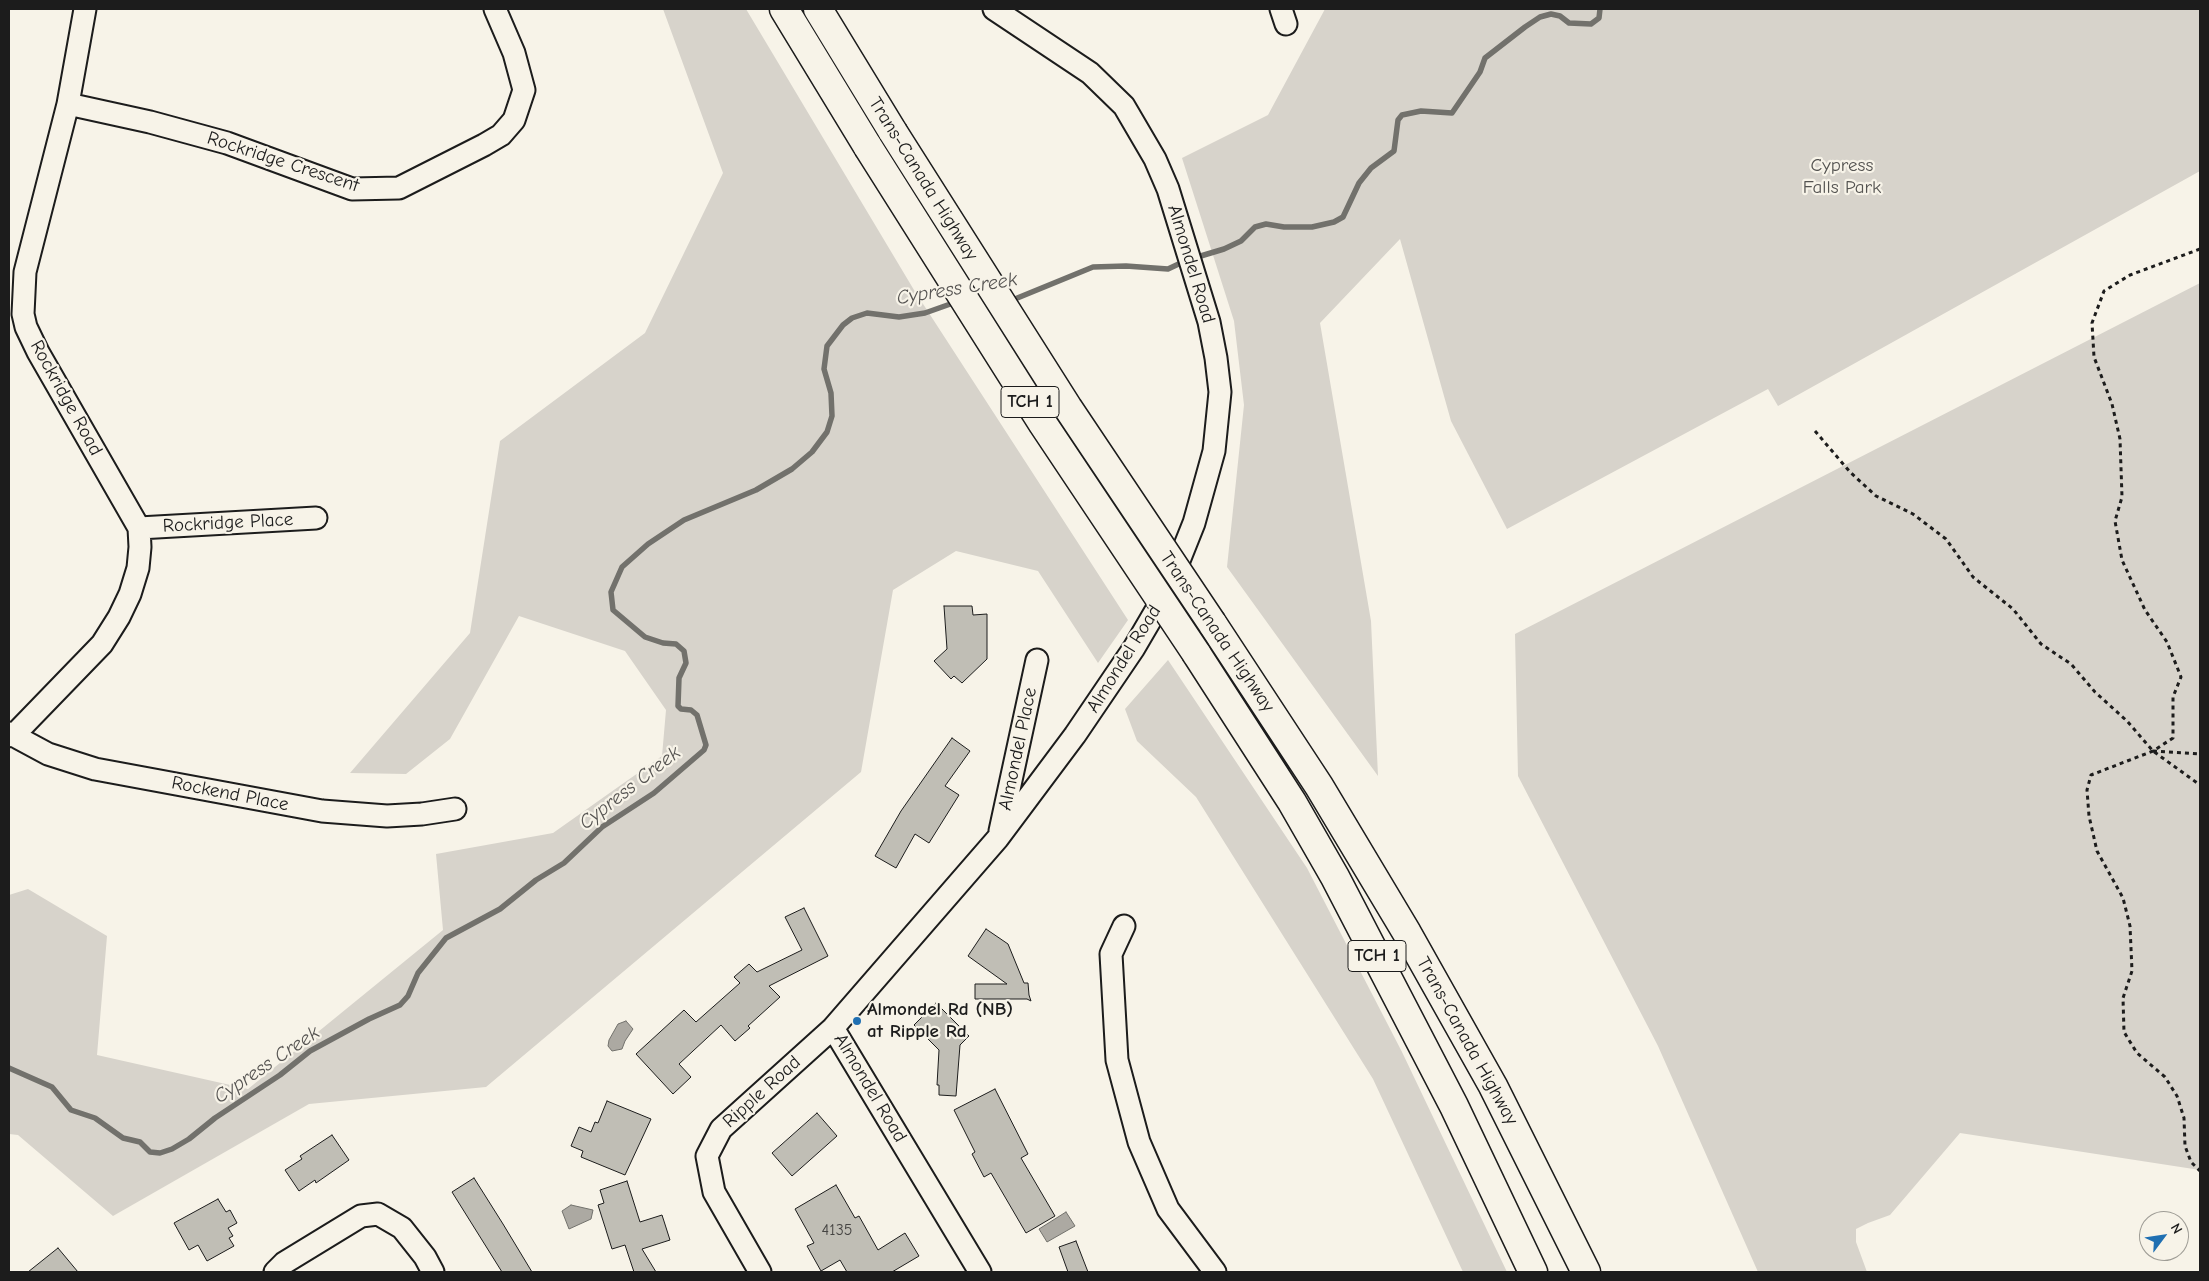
<!DOCTYPE html>
<style>
body{margin:0}
#map{position:relative;width:2209px;height:1281px;overflow:hidden;background:#f7f3e8;font-family:"Comic Neue",sans-serif}
canvas{display:block}
.frame{position:absolute;inset:0;border:10px solid #1c1c1c;pointer-events:none}
.north{position:absolute;left:2139px;top:1211px;width:50px;height:50px;box-sizing:border-box;background:#f7f3e8;border:1px solid #9f9d96;border-radius:50%;rotate:59deg;font-size:14px;font-weight:700;line-height:20px;text-align:center;color:#1c1c1c}
.north::after{content:'';display:block;margin:auto;width:18px;height:22px;background:#1f6fb2;clip-path:polygon(50% 0,100% 100%,50% 72%,0 100%)}
</style>
<div id="map">
<canvas width="2209" height="1281"></canvas>
<div class="frame"></div>
<div class="north">N</div>
</div>
<script>
const g = document.querySelector('canvas').getContext('2d');
g.lineJoin = 'round';
function fill(path, color) { g.fillStyle = color; g.fill(path, 'evenodd'); }
const poly = rows => new Path2D(rows.map(r => 'M' + r).join(''));
function trace(path, color, width, dash) { g.strokeStyle = color; g.lineWidth = width; g.lineCap = dash ? 'butt' : 'round'; g.setLineDash(dash || []); g.stroke(path); }
function label(font, color, halo, rows, align = 'center') {
  g.font = font + ' "Comic Neue",sans-serif'; g.lineWidth = 4.5; g.setLineDash([]); g.textBaseline = 'middle'; g.strokeStyle = halo; g.fillStyle = color; for (const [text, x, y, turn = 0] of rows) {
    g.save(); g.translate(x, y); g.rotate((+turn || 0) * Math.PI / 180); g.textAlign = isNaN(turn) ? turn : align; if (halo) g.strokeText(text, 0, 0); g.fillText(text, 0, 0); g.restore();
  }
}
const green = poly([
 [663,9,746,9,914,290,1128,620,1098,663,1038,571,956,551,893,590,861,772,486,1087,309,1104,113,1216,18,1135,9,1134,9,895,28,889,107,936,97,1055,248,1089,443,930,436,854,553,833,662,756,666,710,625,651,519,616,450,739,406,774,350,773,470,633,500,441,645,333,723,173],
 [1325,9,2200,9,2200,171,1778,406,1768,389,1507,529,1451,421,1400,239,1320,323,1371,621,1378,776,1227,567,1244,405,1234,321,1182,158,1268,115],
 [2200,283,2200,1170,1960,1133,1890,1215,1868,1223,1856,1229,1856,1242,1867,1272,1758,1272,1658,1046,1518,776,1515,634],
 [1168,660,1307,868,1402,1052,1507,1272,1463,1272,1373,1079,1196,797,1137,741,1125,709]
]);
const water = poly([
 [626,1021,633,1029,625,1041,622,1049,612,1051,608,1046,609,1040,618,1024,626,1021],
 [571,1205,593,1210,591,1219,569,1229,562,1211,571,1205],
 [1066,1212,1075,1226,1047,1242,1039,1229,1066,1212]
]);
const stream = poly([
 [1194,258,1224,249,1241,241,1255,227,1266,224,1284,227,1312,227,1334,222,1343,217,1359,183,1371,168,1394,151,1398,120,1402,115,1421,111,1452,113,1480,72,1485,58,1525,27,1540,17,1551,14,1560,16,1569,23,1591,24,1599,18,1600,9],
 [1010,301,1093,267,1126,266,1168,269,1185,261],
 [9,1068,52,1087,71,1110,95,1118,123,1138,140,1142,150,1152,160,1153,172,1149,189,1139,215,1118,280,1075,310,1051,369,1019,400,1005,408,996,418,973,446,938,500,909,536,880,564,863,602,827,654,793,704,750,706,745,697,715,691,710,681,709,678,706,679,678,686,663,684,651,676,644,663,643,645,637,613,610,611,592,622,567,648,544,684,520,756,490,792,469,812,452,827,432,832,416,831,393,824,369,827,346,843,325,852,318,867,313,899,317,925,313,956,302]
]);
const building = poly([
 [944,606,972,606,973,615,987,614,987,659,962,683,954,676,951,679,934,661,947,649,944,606],
 [952,738,970,751,945,786,959,795,929,843,915,834,896,868,875,856,901,811,952,738],
 [804,908,828,956,769,986,780,997,748,1026,750,1028,735,1041,721,1025,679,1064,691,1077,673,1094,636,1054,684,1010,696,1022,740,983,734,977,749,964,757,972,802,950,785,917,804,908],
 [986,929,1008,944,1024,983,1028,983,1029,995,1031,1001,1027,999,975,999,975,984,1007,984,968,956,986,929],
 [936,1003,969,1036,960,1045,956,1096,939,1095,939,1085,937,1085,939,1050,914,1025,936,1003],
 [995,1089,1028,1154,1021,1158,1055,1216,1026,1233,991,1173,984,1177,972,1154,975,1152,954,1110,995,1089],
 [607,1101,651,1119,625,1175,581,1157,583,1151,571,1146,579,1127,591,1132,595,1122,598,1123,607,1101],
 [817,1113,837,1136,792,1176,772,1153,817,1113],
 [332,1135,349,1160,316,1183,315,1180,299,1191,285,1170,302,1159,300,1156,332,1135],
 [474,1178,503,1224,532,1272,502,1272,452,1192,474,1178],
 [627,1181,640,1222,662,1215,670,1240,642,1249,656,1272,634,1272,625,1245,612,1249,598,1205,604,1203,600,1190,627,1181],
 [836,1185,855,1218,859,1216,878,1250,905,1233,919,1256,892,1272,847,1272,840,1260,821,1271,807,1246,814,1243,795,1209,836,1185],
 [218,1199,226,1212,230,1210,237,1223,228,1228,233,1236,229,1238,234,1246,207,1261,198,1245,189,1250,174,1223,218,1199],
 [1076,1241,1088,1272,1068,1272,1059,1247,1076,1241],
 [58,1248,78,1272,28,1272,58,1248]
]);
const path = poly([
 [2200,249,2130,275,2104,291,2092,323,2094,357,2112,404,2120,439,2122,497,2115,521,2122,560,2145,610,2167,642,2181,677,2173,697,2173,738,2153,751,2091,775,2087,790,2089,816,2097,851,2123,898,2130,926,2132,971,2123,998,2124,1032,2137,1053,2165,1077,2177,1096,2184,1118,2185,1146,2191,1162,2200,1171],
 [1815,431,1850,472,1876,496,1913,514,1946,539,1973,577,2013,609,2041,644,2071,664,2095,692,2127,721,2153,751,2200,785],
 [2153,751,2200,754]
]);
const minor = poly([
 [1281,9,1286,24],
 [68,104,150,122,227,143,352,189,399,188,484,145,501,135,514,120,524,90,514,53,495,9],
 [139,528,316,518],
 [9,733,48,754,95,769,322,811,387,816,422,814,455,809],
 [13,736,102,644,119,617,130,594,138,568,140,547,139,528,38,352,26,327,23,314,25,272,68,104,85,9],
 [1000,831,1037,660],
 [1124,926,1111,954,1117,1060,1139,1142,1168,1209,1215,1272],
 [833,1028,980,1272],
 [275,1272,284,1263,361,1216,378,1214,402,1228,425,1257,433,1272],
 [760,1272,714,1192,707,1156,721,1129,833,1028,998,838,1075,735,1134,648,1158,607,1178,563,1194,523,1214,451,1220,392,1216,358,1209,322,1168,189,1155,159,1124,106,1090,73,994,9]
]);
const highway = poly([
 [784,9,868,147],
 [818,9,893,132],
 [1212,623,1319,786,1407,933,1493,1086,1586,1272],
 [1196,653,1292,802,1335,877,1454,1106,1533,1272]
]);
const highwayBridge = poly([
 [893,132,1068,408,1212,623],
 [868,147,1043,424,1196,653]
]);
const markers = [
 [857,1021,5,"#1f6fb2"]
];
const numberNames = [
 ["4135",837,1230]
];
const shields = [
 [1030,402,58],
 [1377,956,58]
];
const shieldNames = [
 ["TCH 1",1030,402],
 ["TCH 1",1377,956]
];
const streetNames = [
 ["Rockridge Crescent",283,162,18],
 ["Trans-Canada Highway",923,179,58],
 ["Almondel Road",1191,264,73],
 ["Rockridge Road",66,398,61],
 ["Rockridge Place",228,523,-3],
 ["Trans-Canada Highway",1217,632,56],
 ["Almondel Road",1124,659,-58],
 ["Almondel Place",1018,749,-78],
 ["Rockend Place",230,794,11],
 ["Trans-Canada Highway",1467,1041,61],
 ["Almondel Road",870,1088,59],
 ["Ripple Road",762,1092,-42]
];
const parkNames = [
 ["Cypress",1842,166],
 ["Falls Park",1842,188]
];
const poiNames = [
 ["Almondel Rd (NB)",867,1010],
 ["at Ripple Rd",867,1032]
];
const waterNames = [
 ["Cypress Creek",957,289,-9],
 ["Cypress Creek",630,788,-38],
 ["Cypress Creek",267,1065,-34]
];
fill(green, '#d7d3cb');
fill(water, '#aca9a2');
trace(water, '#72716c', 1);
trace(stream, '#72716c', 5.5);
fill(building, '#c0beb5');
trace(building, '#1c1c1c', 1);
trace(minor, '#1c1c1c', 25);
trace(highway, '#1c1c1c', 31);
trace(path, '#1c1c1c', 3, [4, 4]);
trace(minor, '#f7f3e8', 21);
trace(highway, '#f7f3e8', 28);
trace(highwayBridge, '#1c1c1c', 31, []);
trace(highwayBridge, '#f7f3e8', 28);
for (const [x, y, r, color] of markers) { const dot = new Path2D(); dot.arc(x, y, r, 0, 2 * Math.PI); g.fillStyle = color; g.fill(dot); trace(dot, '#f7f3e8', 2); }
label('16px', '#454442', null, numberNames);
for (const [x, y, w] of shields) { const box = new Path2D(); box.roundRect(x - w / 2, y - 15.5, w, 31, 4); g.fillStyle = '#f7f3e8'; g.fill(box); trace(box, '#1c1c1c', 1); }
label('bold 18px', '#1c1c1c', null, shieldNames);
label('19px', '#1c1c1c', '#f7f3e8', streetNames);
label('19px', '#545351', '#f7f3e8', parkNames);
label('bold 19px', '#1c1c1c', '#f7f3e8', poiNames, 'left');
label('italic 20px', '#565452', '#f7f3e8', waterNames);
</script>
